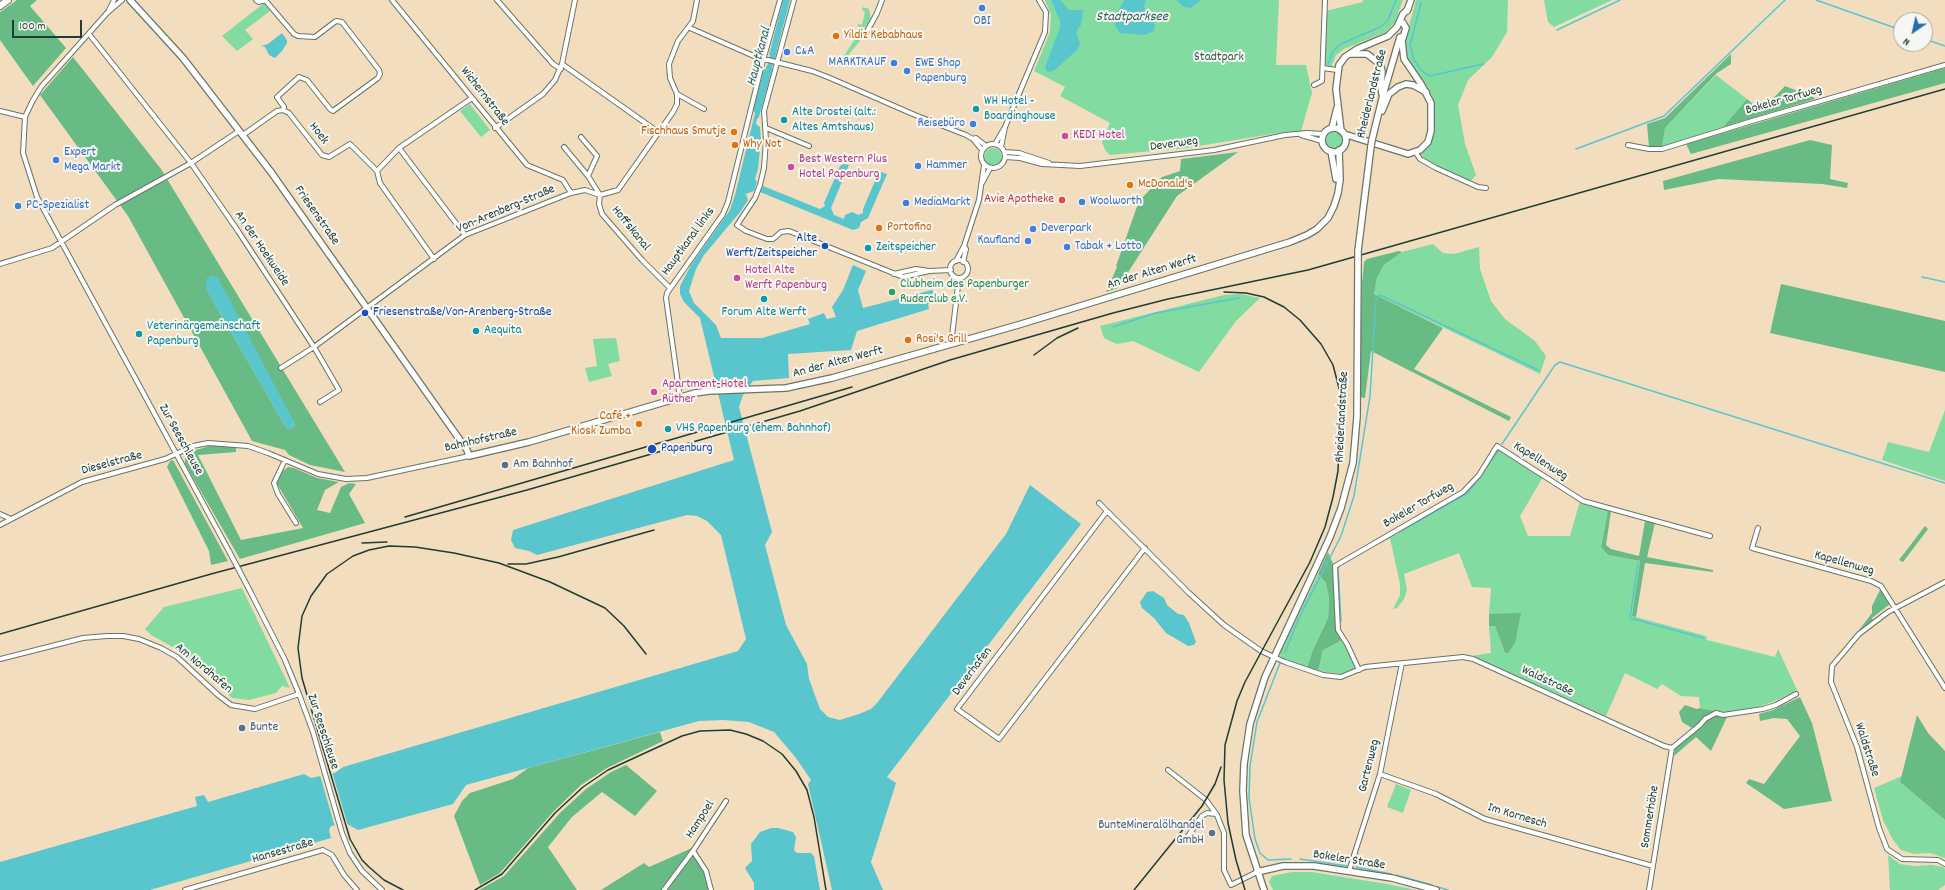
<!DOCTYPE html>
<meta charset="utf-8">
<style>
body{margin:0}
#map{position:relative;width:1945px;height:890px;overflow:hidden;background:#f3ddbf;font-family:Dekko,sans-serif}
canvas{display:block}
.north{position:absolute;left:1893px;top:12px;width:40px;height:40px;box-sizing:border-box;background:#f6f6f2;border:1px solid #a0aca6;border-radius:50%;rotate:214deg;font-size:11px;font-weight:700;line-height:16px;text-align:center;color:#1f3d34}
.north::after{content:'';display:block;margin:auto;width:14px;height:18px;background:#1f6fb2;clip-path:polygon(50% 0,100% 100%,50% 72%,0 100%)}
.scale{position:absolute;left:12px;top:20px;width:70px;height:18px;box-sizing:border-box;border:2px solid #1f3d34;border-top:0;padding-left:5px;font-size:12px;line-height:14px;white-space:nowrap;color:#1f3d34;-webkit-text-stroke:3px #f6f6f2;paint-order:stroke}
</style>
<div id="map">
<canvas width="1945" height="890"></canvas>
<div class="north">N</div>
<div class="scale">100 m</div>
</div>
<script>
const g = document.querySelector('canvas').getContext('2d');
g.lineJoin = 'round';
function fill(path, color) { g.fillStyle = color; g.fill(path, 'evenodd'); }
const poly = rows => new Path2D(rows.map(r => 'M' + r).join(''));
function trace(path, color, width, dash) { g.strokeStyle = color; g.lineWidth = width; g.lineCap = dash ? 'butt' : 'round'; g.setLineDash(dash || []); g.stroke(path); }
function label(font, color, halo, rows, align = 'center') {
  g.font = font + ' Dekko,sans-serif'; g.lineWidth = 4; g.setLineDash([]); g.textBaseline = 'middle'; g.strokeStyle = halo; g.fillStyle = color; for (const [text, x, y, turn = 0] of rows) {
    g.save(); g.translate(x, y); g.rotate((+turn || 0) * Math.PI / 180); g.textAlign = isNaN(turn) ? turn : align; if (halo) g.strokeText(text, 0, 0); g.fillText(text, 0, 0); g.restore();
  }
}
const green = poly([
 [1045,0,1279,0,1276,65,1306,65,1312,93,1301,131,1285,132,1186,148,1110,155,1105,150,1102,142,1110,123,1060,96,1065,87,1034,71,1050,32,1051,15],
 [1363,0,1403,0,1395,22,1386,32,1344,49,1336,55,1331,68,1325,65,1326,11,1363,2],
 [1416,0,1508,0,1507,32,1492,57,1468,80,1458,105,1465,144,1476,175,1471,181,1426,161,1420,153,1427,147,1433,135,1434,104,1432,96,1406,57,1405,41],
 [1544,0,1612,0,1554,27,1548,22],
 [264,3,270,11,245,30,253,39,237,51,222,36],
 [863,7,869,9,871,20,861,31,858,26,858,24,862,25,865,12,862,10],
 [858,34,860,41,844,60,842,59],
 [1716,75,1747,99,1723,127,1662,147,1665,128],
 [470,104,490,130,481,137,460,111],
 '1325 140a9 9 0 1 1 18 0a9 9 0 1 1-18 0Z',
 '984 157a9 9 0 1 1 18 0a9 9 0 1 1-18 0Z',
 [1433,244,1443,253,1454,254,1479,247,1480,269,1491,301,1505,319,1535,341,1546,356,1540,374,1374,294,1377,278,1384,265,1402,252],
 [1240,294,1260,298,1236,321,1199,372,1133,341,1117,344,1104,338,1100,326,1224,295],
 [616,338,620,361,608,364,612,376,589,382,585,368,597,366,593,339],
 [1945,410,1945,481,1882,460,1888,442,1929,452],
 [1498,448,1543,477,1520,516,1528,536,1570,536,1580,501,1608,510,1601,547,1608,555,1640,561,1632,616,1706,636,1707,640,1775,657,1778,649,1797,690,1773,702,1757,707,1724,712,1700,708,1699,697,1681,696,1662,684,1657,689,1625,673,1606,716,1472,656,1491,653,1489,626,1495,626,1505,653,1520,614,1489,614,1491,588,1472,587,1459,553,1404,574,1407,590,1404,599,1397,608,1393,609,1400,595,1400,584,1390,538,1464,494,1480,475],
 [1318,574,1326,583,1329,598,1328,618,1313,650,1307,667,1286,661,1281,658,1280,653],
 [242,588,290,688,282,686,276,693,249,700,232,698,180,651,151,635,145,629,164,607],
 [1342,640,1357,669,1343,674,1318,671,1323,650],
 [1902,776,1900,782,1945,820,1945,858,1930,853,1914,854,1901,850,1893,840,1883,820,1874,788],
 [1396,784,1411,790,1403,813,1387,807],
 [1888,855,1900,864,1913,866,1932,865,1943,867,1945,869,1945,885,1938,890,1890,890],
 [1292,872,1312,872,1387,884,1416,890,1273,890,1269,882,1272,876]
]);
const forest = poly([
 [17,0,37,0,30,6,66,48,33,86,0,40,0,12],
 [1731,54,1731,64,1717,73,1665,128,1662,147,1649,147,1647,124,1665,118],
 [73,57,161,169,345,472,310,465,289,455,285,450,252,441,128,216,40,95],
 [209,294,295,424,290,429,287,429],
 [1945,68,1945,83,1691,154,1686,144],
 [1785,86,1813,97,1815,99,1723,127,1747,99,1761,111],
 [1810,140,1832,145,1830,179,1848,183,1847,188,1822,184,1719,179,1664,190,1663,181],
 [1238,152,1177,196,1118,288,1106,292,1117,267,1116,266,1139,201,1162,177,1180,171,1181,159],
 [1399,251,1402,252,1384,265,1377,278,1374,294,1443,328,1414,369,1511,417,1509,421,1371,351,1365,398,1359,397,1362,283,1364,262,1367,259],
 [1781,284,1945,321,1945,372,1770,333],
 [212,445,236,447,236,452,198,455,241,540,303,528,276,482,283,471,288,467,294,468,317,478,339,482,325,490,317,510,330,513,341,487,349,483,356,484,349,494,365,523,240,559,185,464,185,459,187,453],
 [173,460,228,561,211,565,209,551,167,467,170,461],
 [1608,510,1611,511,1606,545,1611,549,1639,556,1645,521,1655,523,1647,557,1713,570,1713,572,1645,563,1636,617,1632,616,1640,561,1608,555,1601,547],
 [1925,526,1928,529,1903,562,1899,560],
 [1328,552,1333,564,1336,631,1342,640,1323,650,1318,671,1307,667,1313,650,1328,618,1329,598,1326,583,1318,574],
 [1881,588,1890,604,1872,618,1873,620,1856,634,1872,613,1872,606],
 [1521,613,1515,643,1508,653,1505,653,1495,626,1489,626,1489,614],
 [1800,697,1812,723,1832,801,1784,809,1746,783,1749,779,1764,784,1800,736,1787,719,1774,718,1760,721,1759,714,1773,710],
 [1685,705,1697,709,1700,708,1716,711,1705,717,1699,724,1692,728,1682,722,1679,712],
 [1717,715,1727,717,1711,751,1696,737,1674,756,1675,749,1696,730,1702,727,1707,721],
 [1917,715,1928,733,1945,751,1945,820,1900,782],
 [660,732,663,741,607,768,581,785,553,812,500,873,480,885,454,816,462,801,470,793,513,779,528,768],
 [626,765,657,791,635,816,602,792,572,817,548,847,577,890,479,890,504,876,560,813,586,789,611,772],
 [692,848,690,852,698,861,704,871,709,890,601,890,644,863,649,867]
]);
const water = poly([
 [783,0,790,0,775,57,769,55],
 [1051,0,1060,0,1069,10,1083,10,1081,25,1076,32,1080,43,1078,49,1058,67,1053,71,1047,72,1045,67,1060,28,1060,21],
 [1124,0,1146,0,1144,7,1146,11,1153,19,1155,25,1154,31,1145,35,1120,33,1115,26,1117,13],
 [1176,0,1201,0,1191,8,1184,7],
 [282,33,287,40,287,43,282,51,275,58,269,55,265,47,261,46,268,44],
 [766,66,772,67,772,70,759,117,757,119,756,124,760,127,761,140,758,169,755,179,757,182,754,191,746,194,748,200,741,211,704,255,696,269,689,291,694,303,716,325,721,338,762,338,810,324,808,319,824,313,827,319,836,317,832,307,843,290,853,265,866,271,858,290,863,308,932,290,934,292,937,301,928,304,929,309,857,331,851,350,788,354,789,378,753,381,743,395,739,407,772,532,765,545,786,625,807,664,809,679,820,709,828,717,840,720,859,714,871,709,877,703,1006,534,1030,485,1081,524,887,777,896,783,871,862,883,890,832,890,808,784,811,780,796,758,774,732,749,722,723,720,699,721,466,785,453,804,358,830,347,824,331,826,329,830,331,838,150,890,0,890,0,862,197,806,195,797,204,795,208,802,304,774,311,778,335,773,343,767,738,651,746,639,721,535,707,521,697,516,687,515,537,555,529,551,515,548,511,540,513,530,734,460,700,318,684,302,680,294,680,286,691,265,730,210,735,195,755,113,753,110,764,69,766,69],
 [844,164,849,165,831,208,834,215,844,219,845,215,852,212,858,215,863,213,863,209,878,174,881,172,887,174,868,218,861,222,859,228,853,230,760,192,763,186,820,209,825,206,824,203,840,166],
 [213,275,218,278,295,424,290,429,287,429,206,289,206,279],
 [1153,591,1164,598,1167,605,1178,614,1184,615,1189,623,1196,642,1194,645,1188,646,1166,633,1154,618,1142,608,1140,602,1147,592],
 [771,828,778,828,793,832,796,837,794,850,797,853,811,853,814,856,820,890,754,890,754,883,745,868,752,861,751,844,760,832]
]);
const pier = poly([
 [332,772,348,826,335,827,320,775]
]);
const stream = poly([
 [1816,0,1901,30],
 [1421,3,1410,45,1414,60,1422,71,1430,76,1483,64],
 [1557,30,1620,0],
 [1925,39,1945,46],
 [1328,64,1333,51,1341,44,1380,27,1388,20,1396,0],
 [1576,149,1664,116,1785,0],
 [1922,277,1945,282],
 [1113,327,1156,313,1239,298],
 [1502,444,1555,365,1560,362,1945,483],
 [1482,473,1498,451],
 [1399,532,1468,493,1480,476],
 [1375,545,1394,535],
 [1638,563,1630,618,1703,638],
 [1340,565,1338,568,1341,621],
 [1285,652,1299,618,1341,536,1354,496,1370,396,1376,300,1380,295,1538,370],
 [1280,663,1257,722,1250,766,1249,798,1255,839,1260,853,1268,860,1291,859],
 [1300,859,1347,866],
 [1356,867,1391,874],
 [1396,875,1432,885],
 [1438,887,1448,890]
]);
const canal = poly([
 [768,72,774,51]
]);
const street = poly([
 [122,0,107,13,41,87,32,102,25,117,23,153,37,197,230,553],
 [256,0,259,2,264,0],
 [265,0,294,34,298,36,315,37,336,21,342,22,379,70,380,74,378,78,333,111,330,109,307,80,299,77,277,97,284,107,283,110],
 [392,0,527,165,563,180,571,193],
 [497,0,553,64,561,69],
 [794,0,764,111,766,140,764,168,760,185,755,198,737,225,746,231,767,239,773,239,781,232,789,231,903,277,929,271,951,270],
 [109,10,114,0],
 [690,28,756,57,812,71,830,78,915,115,966,135,973,139,982,150],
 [89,34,191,163,238,231,314,347,339,390,320,402],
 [865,35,877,13,882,0],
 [562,64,658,132],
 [1323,68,1337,70],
 [1314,85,1322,81,1325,0],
 [677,94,704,109],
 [0,111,25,117],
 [495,128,543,94,555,80,562,64,575,0],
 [766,128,809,146],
 [243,135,277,111,283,110,289,113,322,155,329,157,350,144,377,171],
 [1301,135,1322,141],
 [581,137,597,156,588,176,600,195,599,204,602,214,642,260,669,287],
 [973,139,976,138,986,146],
 '981 156a12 12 0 1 1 24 0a12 12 0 1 1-24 0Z',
 [995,144,1005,127],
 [1628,145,1649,149,1662,149,1752,121,1945,65],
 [564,147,588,176],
 [1001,147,1005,127,1045,32,1046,12,1039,0],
 [399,148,465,235],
 [1005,152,1019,153,1049,163],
 [1416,153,1420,159,1436,168,1478,187,1486,188],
 [1005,157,1020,158,1042,164,1080,166,1214,150,1285,135,1307,133,1323,134],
 [982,183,990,168],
 [600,195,618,190,673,112,677,104,677,94,670,78,669,64,678,41,693,21,697,0],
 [434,259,380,183,377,171,399,148,472,98],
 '950 269a9 9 0 1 1 18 0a9 9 0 1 1-18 0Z',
 [956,261,964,246,979,200,984,165],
 [963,262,966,249,964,246],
 [0,264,52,248,115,205,191,163,239,131],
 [894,274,916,269,929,271],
 [951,344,959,278],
 [281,368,314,347,465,235,571,193,585,190,600,195],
 [680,398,666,298,667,293,723,214,728,202,762,64,780,0],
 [285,460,274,483,278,494,296,523],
 [1099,503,1189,593,1224,625,1261,651,1285,662,1323,675,1341,677,1365,667,1463,657,1473,659,1664,746,1672,748,1700,725,1705,719,1716,713,1723,715,1763,709,1776,705,1796,694],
 [1107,511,957,709,999,739,1145,548],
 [0,514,11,519],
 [0,525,82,482,165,459,193,446,208,443,248,446,268,453,318,474,346,479,367,478,469,456],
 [1758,528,1752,548,1871,581,1881,586,1945,688],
 [1945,582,1888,612,1859,634,1832,666,1831,682,1857,747,1879,828,1887,849,1902,859,1938,860,1945,864],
 [251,593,285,660,299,694,313,732,342,833,350,853,362,871,382,890],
 [0,659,83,638,107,636,123,636,139,639,161,648,177,657,218,695,231,705,255,709,299,694],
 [1359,670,1347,644,1338,630,1335,566,1463,492,1479,475,1497,446,1583,501,1710,536],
 [1168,770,1206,800,1217,815,1224,833,1224,870,1231,885,1257,872],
 [1380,774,1436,794,1485,819,1653,866],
 [1188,836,1202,816,1207,813,1216,814],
 [693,851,706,871,711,890],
 [1349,871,1380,774,1402,663],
 [185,890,323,850,332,855,344,875,357,890],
 [664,890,693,851,726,801],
 [1649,890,1672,748]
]);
const secondary = poly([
 [130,0,183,58,271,172,467,450,469,456,529,442,695,393,709,391,786,388,832,378,1018,325,1290,242,1307,235,1317,229,1328,218,1334,206,1338,193,1340,180,1339,150],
 [1407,11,1411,0],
 [1350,54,1367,54,1380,64,1382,71,1381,88,1382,94],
 [1382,111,1389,94,1398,87,1406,84,1413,85,1426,92],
 [1332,128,1337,108],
 '1322 140a12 12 0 1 1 24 0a12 12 0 1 1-24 0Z',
 [1341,131,1336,89,1339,65,1345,57,1357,49,1388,36,1397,27,1403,14,1408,9],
 [1344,134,1408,154,1420,150,1428,142,1431,131,1431,103,1421,84,1404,59,1402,41,1406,28,1403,23],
 [1372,140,1383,95,1400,37],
 [1331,151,1336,179],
 [1358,251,1371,146],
 [1257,872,1283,866,1314,866,1392,878,1436,890],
 [1264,890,1246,835,1243,791,1244,764,1250,724,1265,677,1330,537,1341,508,1353,463,1357,417,1358,262]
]);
const primary = poly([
 [0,6,8,0]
]);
const rail = poly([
 [1224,292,1246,293,1264,297,1284,307,1300,320,1321,344,1333,365,1340,392,1340,408,1338,471,1333,497,1325,527,1310,562,1245,682,1237,701,1225,745,1224,780,1228,823,1236,860,1245,890],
 [1034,355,1057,338,1078,328],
 [405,517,852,387],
 [362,543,387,542],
 [508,564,526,564,558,557,654,530],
 [0,634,211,574,527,490,800,411,950,360,1113,313,1168,299,1308,270,1945,89],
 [403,890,384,880,369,867,362,860,350,839,302,678,298,648,302,616,311,596,327,574,353,556,369,550,389,546,415,547,454,553,499,563,550,582,605,608,624,626,646,654],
 [475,890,502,874,555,813,583,787,608,770,682,736,700,731,730,730,746,734,763,741,782,754,796,771,807,790,814,817,826,890],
 [1134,890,1202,806,1215,784,1221,767]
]);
const streetBridge = poly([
 [230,553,251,593]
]);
const secondaryBridge = poly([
 [1371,146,1372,140],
 [1358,262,1358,251]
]);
const markers = [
 [982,8,4,"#3f7fe0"],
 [836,36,4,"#e8710a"],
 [787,52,4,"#3f7fe0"],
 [894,63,4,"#3f7fe0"],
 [907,71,4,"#3f7fe0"],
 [976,109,4,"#0f9aa8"],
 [784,120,4,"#0f9aa8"],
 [973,124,4,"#3f7fe0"],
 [734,132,4,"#e8710a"],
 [1065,136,4,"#d1479c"],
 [735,145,4,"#e8710a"],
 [56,160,4,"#3f7fe0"],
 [918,166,4,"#3f7fe0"],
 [791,167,4,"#d1479c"],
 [1130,185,4,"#e8710a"],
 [1062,200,4,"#e0444e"],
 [1082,202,4,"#3f7fe0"],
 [906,203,4,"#3f7fe0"],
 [18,206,4,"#3f7fe0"],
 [879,228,4,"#e8710a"],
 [1033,229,4,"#3f7fe0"],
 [1028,241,4,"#3f7fe0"],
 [825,246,4,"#1a4fb4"],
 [1067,247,4,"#3f7fe0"],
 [868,248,4,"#0f9aa8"],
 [737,278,4,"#d1479c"],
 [892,292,4,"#2e9e5b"],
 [764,299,4,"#0f9aa8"],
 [365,313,4,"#1a4fb4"],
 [476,331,4,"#0f9aa8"],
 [139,334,4,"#0f9aa8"],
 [908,340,4,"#e8710a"],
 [654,392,4,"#d1479c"],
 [639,424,4,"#e8710a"],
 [668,429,4,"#0f9aa8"],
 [652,449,5,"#1a4fb4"],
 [505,465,4,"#5c6f8a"],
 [242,728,4,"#5c6f8a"],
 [1212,833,4,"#5c6f8a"]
];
const shopNames = [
 ["OBI",982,22,"center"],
 ["C&A",795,52],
 ["MARKTKAUF",886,63,"right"],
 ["EWE Shop",915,64],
 ["Papenburg",915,79],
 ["Reisebüro",965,124,"right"],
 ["Expert",64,153],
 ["Mega Markt",64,168],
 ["Hammer",926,166],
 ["Woolworth",1090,202],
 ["MediaMarkt",914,203],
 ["PC-Spezialist",26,206],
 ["Deverpark",1041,229],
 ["Kaufland",1020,241,"right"],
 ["Tabak + Lotto",1075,247]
];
const foodNames = [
 ["Yildiz Kebabhaus",844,36],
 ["Fischhaus Smutje",726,132,"right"],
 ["Why Not",743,145],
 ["McDonald's",1138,185],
 ["Portofino",887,228],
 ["Rosi's Grill",916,340],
 ["Café +",631,417,"right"],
 ["Kiosk Zumba",631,432,"right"]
];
const parkNames = [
 ["Stadtpark",1219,58]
];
const streetNames = [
 ["Rheiderlandstraße",1373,94,-76],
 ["Wichernstraße",484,97,52],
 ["Bokeler Torfweg",1784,101,-16],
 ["Hoek",318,134,52],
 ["Deverweg",1174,145,-8],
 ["Von-Arenberg-Straße",506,210,-23],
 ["Friesenstraße",316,216,55],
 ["Hoffskanal",630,229,51],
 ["Hauptkanal links",689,242,-54],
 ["An der Hoekweide",261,249,56],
 ["An der Alten Werft",1152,273,-17],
 ["An der Alten Werft",838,363,-15],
 ["Rheiderlandstraße",1343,417,-87],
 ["Zur Seeschleuse",180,440,61],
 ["Bahnhofstraße",481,441,-13],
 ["Kapellenweg",1540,462,32],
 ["Dieselstraße",112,464,-15],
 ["Bokeler Torfweg",1419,506,-30],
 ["Kapellenweg",1844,564,16],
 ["Am Nordhafen",203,669,40],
 ["Deverhafen",973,672,-53],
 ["Waldstraße",1547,682,25],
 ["Zur Seeschleuse",322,732,72],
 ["Waldstraße",1866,750,72],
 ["Gartenweg",1370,766,-76],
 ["Im Kornesch",1517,817,17],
 ["Sommerhöhe",1651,817,-81],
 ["Hampoel",701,820,-57],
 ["Hansestraße",283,852,-16],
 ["Bokeler Straße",1349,861,9]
];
const cultureNames = [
 ["WH Hotel -",984,102],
 ["Boardinghouse",984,117],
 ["Alte Drostei (alt.:",792,113],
 ["Altes Amtshaus)",792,128],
 ["Zeitspeicher",876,248],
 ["Forum Alte Werft",764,313,"center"],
 ["Veterinärgemeinschaft",147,327],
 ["Papenburg",147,342],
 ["Aequita",484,331],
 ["VHS Papenburg (ehem. Bahnhof)",676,429]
];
const hotelNames = [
 ["KEDI Hotel",1073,136],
 ["Best Western Plus",799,160],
 ["Hotel Papenburg",799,175],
 ["Hotel Alte",745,271],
 ["Werft Papenburg",745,286],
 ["Apartment-Hotel",662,385],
 ["Rüther",662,400]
];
const healthNames = [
 ["Avie Apotheke",1054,200]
];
const transitNames = [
 ["Alte",817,239,"right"],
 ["Werft/Zeitspeicher",817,254,"right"],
 ["Friesenstraße/Von-Arenberg-Straße",373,313],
 ["Papenburg",661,449]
];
const leisureNames = [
 ["Clubheim des Papenburger",900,285],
 ["Ruderclub e.V.",900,300]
];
const serviceNames = [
 ["Am Bahnhof",513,465],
 ["Bunte",250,728],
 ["BunteMineralölhandel",1204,826,"right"],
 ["GmbH",1204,841,"right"]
];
const waterNames = [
 ["Stadtparksee",1132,18],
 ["Hauptkanal",760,57,-75]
];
fill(green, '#82dba0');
fill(forest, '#69bb86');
fill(water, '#59c6cd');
fill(pier, '#f3ddbf');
trace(stream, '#59c6cd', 1.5);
trace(canal, '#59c6cd', 5);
trace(street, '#697565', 6);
trace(secondary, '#697565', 8);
trace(primary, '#697565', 8);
trace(street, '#fff', 4);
trace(secondary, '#fff', 5.5);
trace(primary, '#fff', 6);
trace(rail, '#1f3d34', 1.5);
trace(streetBridge, '#697565', 6, []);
trace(secondaryBridge, '#697565', 8, []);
trace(streetBridge, '#fff', 4);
trace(secondaryBridge, '#fff', 5.5);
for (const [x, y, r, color] of markers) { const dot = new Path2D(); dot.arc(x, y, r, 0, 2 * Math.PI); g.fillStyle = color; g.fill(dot); trace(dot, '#f6f6f2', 1.5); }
label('13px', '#366cbe', '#f6f6f2', shopNames, 'left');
label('13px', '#c56008', '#f6f6f2', foodNames, 'left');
label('13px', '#335d4a', '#f6f6f2', parkNames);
label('13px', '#1f3d34', '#f6f6f2', streetNames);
label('13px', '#0d838f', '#f6f6f2', cultureNames, 'left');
label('13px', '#b23c85', '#f6f6f2', hotelNames, 'left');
label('13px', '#be3a42', '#f6f6f2', healthNames, 'right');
label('13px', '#164399', '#f6f6f2', transitNames, 'left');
label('13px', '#27864d', '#f6f6f2', leisureNames, 'left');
label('13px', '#4e5e75', '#f6f6f2', serviceNames, 'left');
label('italic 14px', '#2e5f5a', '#f6f6f2', waterNames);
</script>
